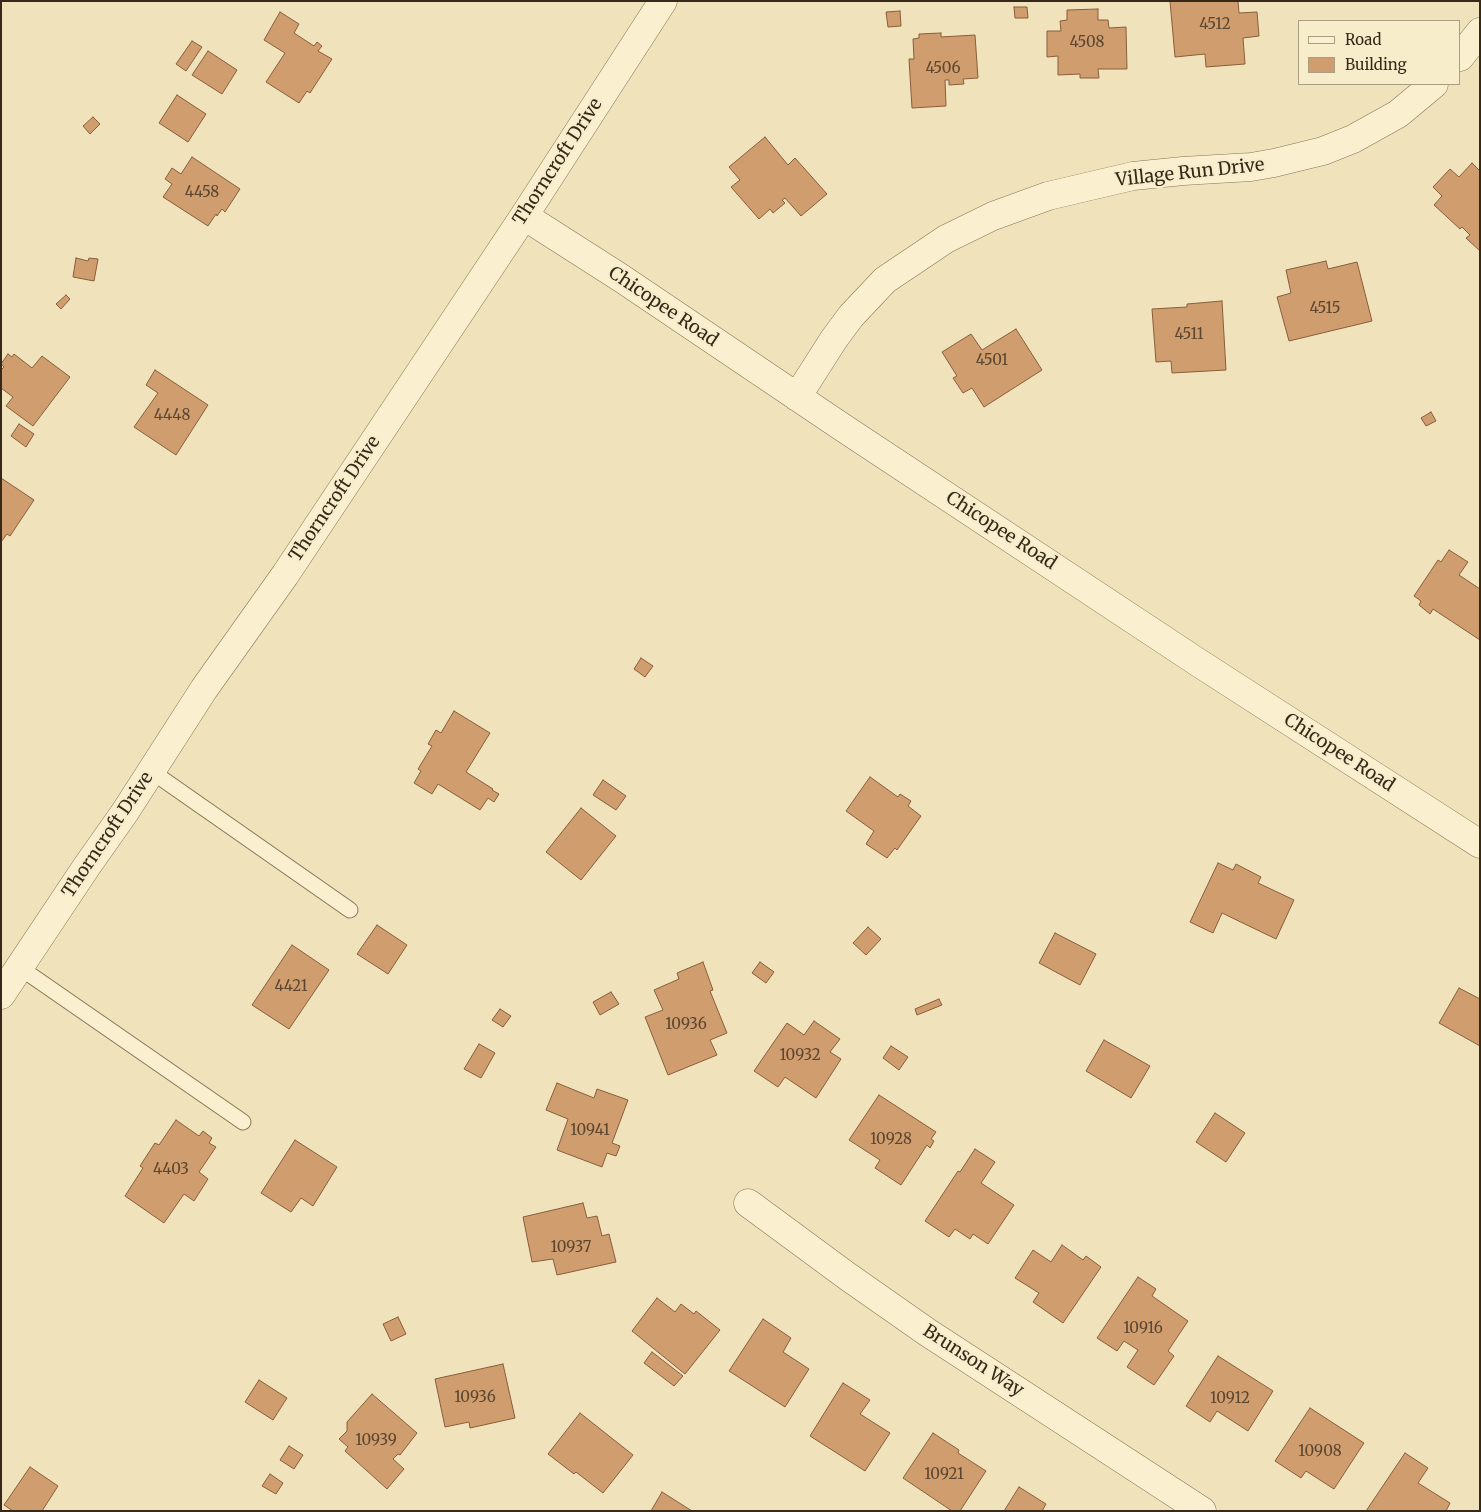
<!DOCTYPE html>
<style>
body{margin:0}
#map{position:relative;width:1481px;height:1512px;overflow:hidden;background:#f0e3bc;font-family:Merriweather,serif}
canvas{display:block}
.frame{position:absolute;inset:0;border:2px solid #36291a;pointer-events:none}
.legend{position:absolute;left:1298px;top:20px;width:162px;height:65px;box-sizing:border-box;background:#f7edcb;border:1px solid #aa9f84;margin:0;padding:6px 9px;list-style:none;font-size:15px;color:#36291a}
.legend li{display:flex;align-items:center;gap:10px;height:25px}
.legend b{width:25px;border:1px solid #aa9f84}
</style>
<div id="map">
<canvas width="1481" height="1512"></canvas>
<div class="frame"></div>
<ul class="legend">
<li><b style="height:6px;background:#faf0cf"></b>Road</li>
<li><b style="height:14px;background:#d09d6f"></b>Building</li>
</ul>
</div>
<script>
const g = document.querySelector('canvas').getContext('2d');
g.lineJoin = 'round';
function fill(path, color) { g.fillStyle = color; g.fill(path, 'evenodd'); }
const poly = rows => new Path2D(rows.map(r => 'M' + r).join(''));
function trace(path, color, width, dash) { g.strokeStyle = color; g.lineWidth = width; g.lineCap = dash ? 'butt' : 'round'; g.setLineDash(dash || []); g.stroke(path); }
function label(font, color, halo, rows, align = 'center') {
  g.font = font + ' Merriweather,serif'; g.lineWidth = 4.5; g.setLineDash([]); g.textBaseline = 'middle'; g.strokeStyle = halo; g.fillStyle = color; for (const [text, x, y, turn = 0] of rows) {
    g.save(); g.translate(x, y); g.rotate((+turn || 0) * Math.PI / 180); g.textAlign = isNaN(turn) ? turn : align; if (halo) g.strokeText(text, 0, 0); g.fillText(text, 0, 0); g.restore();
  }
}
const building = poly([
 [1170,1,1238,1,1239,13,1257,12,1259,36,1243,38,1245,64,1206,67,1205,54,1175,57,1170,1],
 [1014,7,1027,7,1028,18,1015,18,1014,7],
 [1098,9,1098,20,1108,20,1109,28,1126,27,1127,69,1098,69,1099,78,1080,78,1080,74,1058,75,1058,56,1047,57,1047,31,1061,31,1060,21,1067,20,1067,10,1098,9],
 [900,11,901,26,888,27,886,12,900,11],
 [280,12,299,24,294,33,314,46,317,42,322,46,318,51,332,59,310,93,307,91,299,103,266,82,285,53,264,40,280,12],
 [941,33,941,37,975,35,978,78,963,79,964,84,949,85,949,80,945,80,946,106,912,108,909,59,914,59,913,39,919,38,919,34,941,33],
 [192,41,202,47,186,71,176,64,192,41],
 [208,51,237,70,222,94,192,75,208,51],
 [177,95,206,114,188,142,159,123,177,95],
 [93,117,100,124,90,134,83,126,93,117],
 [765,137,788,165,795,158,827,194,801,216,785,198,782,200,785,203,773,213,770,209,759,219,731,187,740,180,729,167,765,137],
 [192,157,240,189,225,212,222,209,217,216,216,214,208,226,163,197,172,184,165,179,172,168,181,174,192,157],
 [1472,163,1480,171,1480,251,1466,238,1470,235,1462,227,1460,229,1434,205,1442,196,1433,187,1450,169,1459,177,1472,163],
 [76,258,88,261,89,258,98,259,94,281,73,277,76,258],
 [1326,261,1328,269,1357,262,1372,321,1289,341,1277,297,1291,293,1286,270,1326,261],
 [66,295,70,299,61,309,56,304,66,295],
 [1222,301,1226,370,1172,373,1171,361,1156,362,1152,309,1187,307,1187,304,1222,301],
 [1016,329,1042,370,984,407,972,388,963,393,953,378,957,376,942,352,971,334,982,350,1016,329],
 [8,354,12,357,14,354,32,368,42,356,70,377,33,426,6,406,13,397,1,388,1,370,4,367,1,364,8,354],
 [155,370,208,405,176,455,134,427,158,393,146,385,155,370],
 [1431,412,1436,421,1426,426,1421,418,1431,412],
 [19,424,34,434,26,447,11,436,19,424],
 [1,478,34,500,10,536,7,534,1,542,1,478],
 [1449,550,1468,562,1459,575,1480,589,1480,640,1433,609,1430,614,1419,605,1421,601,1414,596,1438,560,1441,562,1449,550],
 [641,658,653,666,645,677,634,669,641,658],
 [454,711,490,733,466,772,493,789,492,790,499,794,494,802,488,798,480,810,438,784,432,794,414,783,421,771,418,769,432,746,428,744,436,730,441,733,454,711],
 [870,777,898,797,900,794,911,801,908,806,921,816,897,850,895,848,887,858,866,844,874,831,846,811,870,777],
 [603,780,626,796,616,810,593,795,603,780],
 [581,808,616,836,581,880,546,852,581,808],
 [1218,863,1233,870,1236,864,1261,877,1258,883,1294,900,1276,939,1222,913,1213,933,1190,922,1218,863],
 [377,925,407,945,388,974,357,954,377,925],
 [868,927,881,939,866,955,853,943,868,927],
 [1055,933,1096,954,1080,985,1039,963,1055,933],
 [292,945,329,970,289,1029,252,1005,292,945],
 [703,962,713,990,710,991,727,1033,710,1040,717,1055,668,1075,645,1017,663,1010,654,990,679,979,677,973,703,962],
 [760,962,774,972,766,983,752,973,760,962],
 [1459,988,1480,999,1480,1046,1439,1023,1459,988],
 [611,992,619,1004,600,1015,593,1002,611,992],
 [939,999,942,1005,917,1015,915,1009,939,999],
 [500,1009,511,1016,503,1027,492,1020,500,1009],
 [814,1021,840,1039,830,1052,841,1059,816,1098,785,1077,778,1087,754,1071,787,1023,804,1035,814,1021],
 [1104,1040,1150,1066,1131,1098,1086,1071,1104,1040],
 [479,1044,495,1053,481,1078,464,1069,479,1044],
 [891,1046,908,1057,899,1070,883,1058,891,1046],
 [557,1083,594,1098,597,1089,628,1100,612,1143,620,1146,616,1156,607,1153,602,1167,557,1150,568,1119,546,1110,557,1083],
 [879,1095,936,1132,931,1139,934,1141,930,1148,927,1145,901,1185,875,1168,880,1160,849,1140,879,1095],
 [1215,1113,1245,1133,1226,1162,1196,1142,1215,1113],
 [176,1120,199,1136,203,1131,212,1138,209,1143,216,1147,199,1172,208,1179,194,1201,184,1194,164,1223,125,1196,143,1168,140,1166,155,1143,159,1145,176,1120],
 [295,1140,337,1167,313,1206,301,1198,291,1212,261,1193,295,1140],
 [975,1149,995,1162,981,1183,1014,1205,988,1244,973,1234,970,1239,955,1229,949,1237,925,1221,958,1171,960,1172,975,1149],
 [583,1203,587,1218,597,1216,602,1236,609,1234,616,1262,557,1275,553,1259,532,1262,523,1217,583,1203],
 [1062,1245,1083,1260,1086,1256,1101,1267,1063,1323,1033,1302,1039,1293,1015,1278,1033,1250,1051,1262,1062,1245],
 [1138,1277,1156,1289,1152,1296,1188,1321,1168,1351,1174,1356,1154,1385,1127,1367,1138,1350,1124,1341,1117,1351,1097,1338,1138,1277],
 [657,1298,675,1312,681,1304,694,1314,696,1311,720,1330,685,1374,632,1331,657,1298],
 [398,1317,406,1334,391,1341,383,1324,398,1317],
 [763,1319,791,1338,783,1352,809,1369,785,1407,729,1371,763,1319],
 [652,1352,683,1376,674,1386,644,1363,652,1352],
 [1218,1356,1273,1391,1248,1431,1217,1411,1210,1422,1186,1406,1218,1356],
 [503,1364,515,1418,470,1428,469,1422,445,1427,435,1379,503,1364],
 [259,1380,287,1398,273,1420,245,1402,259,1380],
 [843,1383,870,1400,860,1414,890,1433,865,1471,810,1436,843,1383],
 [372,1394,417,1433,400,1455,398,1454,393,1459,404,1469,387,1489,345,1451,348,1447,339,1439,347,1431,347,1422,372,1394],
 [1310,1408,1364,1443,1334,1489,1306,1471,1301,1478,1275,1461,1310,1408],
 [580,1413,633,1455,603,1493,576,1472,574,1474,548,1454,580,1413],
 [933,1433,959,1450,958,1453,986,1471,960,1511,952,1511,903,1478,933,1433],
 [289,1446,303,1455,294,1469,280,1460,289,1446],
 [1405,1453,1428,1468,1418,1483,1450,1503,1446,1511,1366,1511,1405,1453],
 [30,1467,58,1486,42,1511,13,1511,4,1505,30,1467],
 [270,1474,283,1483,276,1494,262,1486,270,1474],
 [1019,1487,1046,1504,1042,1511,1004,1511,1019,1487],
 [662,1492,692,1511,651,1511,662,1492]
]);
const service = poly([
 [151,771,350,910],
 [19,967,243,1122]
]);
const minor = poly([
 [1460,57,1480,32],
 [524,216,621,278,842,427,1199,663,1480,844],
 [797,397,834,339,851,316,885,280,946,239,993,216,1048,196,1133,176,1183,171,1251,167,1274,163,1323,151,1353,139,1398,114,1434,84],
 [1,995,87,866,125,812,204,689,285,575,524,216,663,1],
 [748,1203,847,1276,927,1332,1202,1511]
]);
const numberNames = [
 ["4512",1215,25],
 ["4508",1087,43],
 ["4506",943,69],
 ["4458",202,193],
 ["4515",1325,309],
 ["4511",1189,335],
 ["4501",992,361],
 ["4448",172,416],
 ["4421",291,987],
 ["10936",686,1025],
 ["10932",800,1056],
 ["10941",590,1131],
 ["10928",891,1140],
 ["4403",171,1170],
 ["10937",571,1248],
 ["10916",1143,1329],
 ["10936",475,1398],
 ["10912",1230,1399],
 ["10939",376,1441],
 ["10908",1320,1452],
 ["10921",944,1475]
];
const streetNames = [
 ["Thorncroft Drive",558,162,-57],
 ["Village Run Drive",1190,173,-6],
 ["Chicopee Road",663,307,34],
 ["Thorncroft Drive",335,499,-56],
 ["Chicopee Road",1001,531,33],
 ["Chicopee Road",1339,753,33],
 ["Thorncroft Drive",108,835,-56],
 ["Brunson Way",973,1361,33]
];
fill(building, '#d09d6f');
trace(building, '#885d3a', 1);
trace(service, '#877355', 17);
trace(minor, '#877355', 29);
trace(service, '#faf0cf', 15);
trace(minor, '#faf0cf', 28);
label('15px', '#5c462f', null, numberNames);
label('18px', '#36291a', '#f7edcb', streetNames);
</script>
